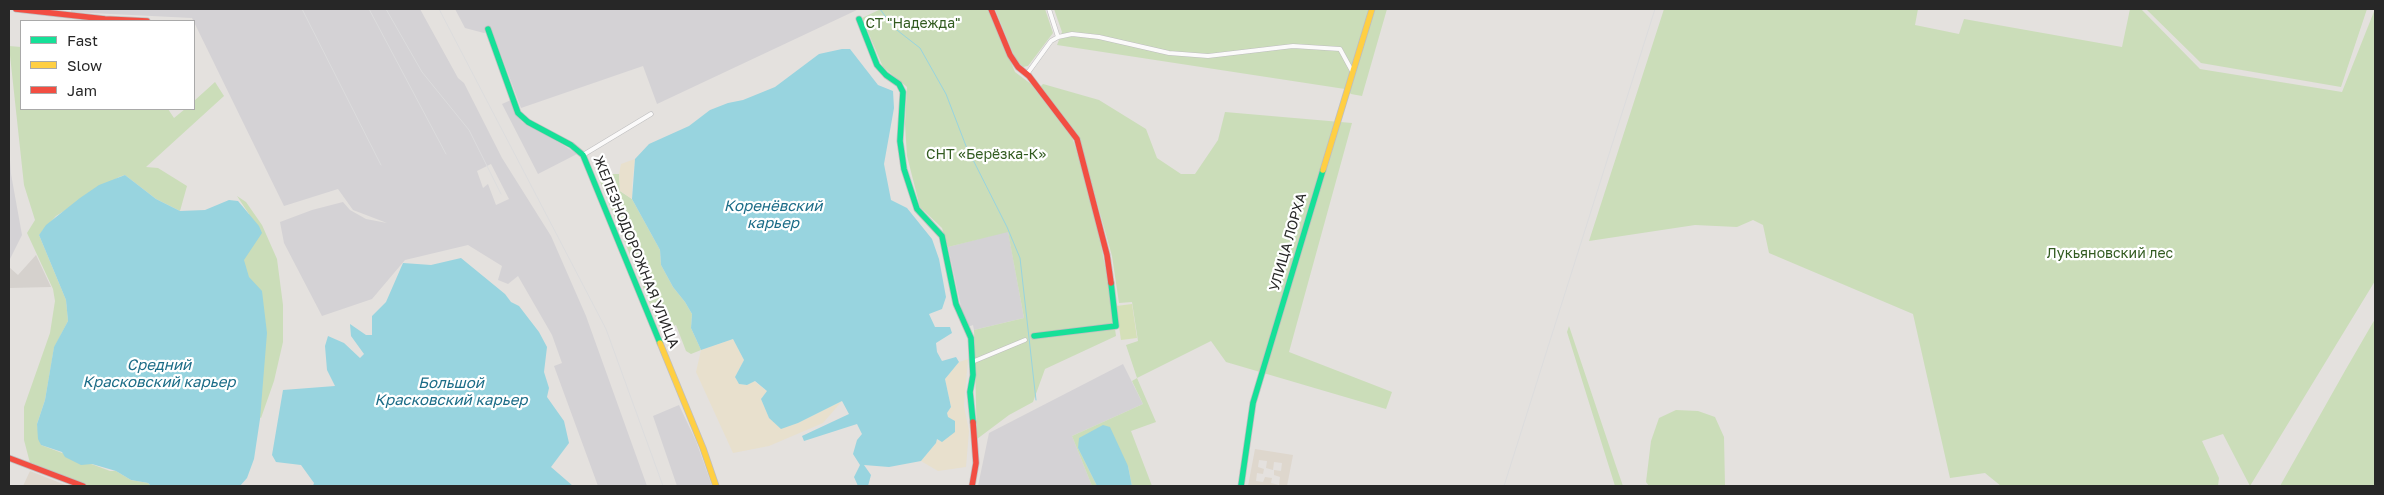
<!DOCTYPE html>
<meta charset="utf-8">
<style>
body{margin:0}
#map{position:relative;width:2384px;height:495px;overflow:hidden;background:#e4e1de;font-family:"Golos Text",sans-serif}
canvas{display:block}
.frame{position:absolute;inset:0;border:10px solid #272727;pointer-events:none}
.legend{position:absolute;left:20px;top:20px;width:175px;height:90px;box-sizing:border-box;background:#fff;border:1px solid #a9a9a9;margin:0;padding:6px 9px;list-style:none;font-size:15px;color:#272727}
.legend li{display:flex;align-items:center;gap:10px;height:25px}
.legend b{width:25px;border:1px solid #a9a9a9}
</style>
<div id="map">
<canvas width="2384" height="495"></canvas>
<div class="frame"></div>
<ul class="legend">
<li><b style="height:6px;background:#16e098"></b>Fast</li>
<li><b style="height:6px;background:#ffcf43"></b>Slow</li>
<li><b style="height:6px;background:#f24e42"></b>Jam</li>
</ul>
</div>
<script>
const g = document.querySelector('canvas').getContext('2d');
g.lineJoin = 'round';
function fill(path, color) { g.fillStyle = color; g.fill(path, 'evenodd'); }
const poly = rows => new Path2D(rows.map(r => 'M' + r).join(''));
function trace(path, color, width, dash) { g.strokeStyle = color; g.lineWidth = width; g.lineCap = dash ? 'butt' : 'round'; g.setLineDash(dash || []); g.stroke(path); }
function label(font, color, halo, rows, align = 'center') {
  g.font = font + ' "Golos Text",sans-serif'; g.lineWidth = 4.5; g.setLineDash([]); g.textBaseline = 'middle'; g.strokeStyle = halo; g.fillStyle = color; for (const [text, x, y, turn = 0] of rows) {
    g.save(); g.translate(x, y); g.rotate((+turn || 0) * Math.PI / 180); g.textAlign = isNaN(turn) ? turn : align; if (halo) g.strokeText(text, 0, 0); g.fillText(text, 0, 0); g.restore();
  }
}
const industrial = poly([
 [71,9,420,9,458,78,464,83,502,158,551,236,586,316,647,486,598,486,554,366,562,363,552,335,518,276,508,284,498,280,502,266,468,245,405,260,372,299,322,316,284,243,280,222,312,210,343,202,350,210,366,219,387,223,353,210,338,189,284,206,192,18,71,12],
 [491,164,509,199,496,205,488,184,483,188,477,171],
 [455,9,859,9,657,104,643,66,521,108,491,28,484,33,465,28],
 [511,100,522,122,543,132,577,154,538,174,502,104],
 [9,147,11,174,22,235,9,261],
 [1008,231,1024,318,974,330,973,325,968,327,963,316,948,247],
 [1123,364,1143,404,1072,436,1092,486,978,486,989,433],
 [679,405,696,441,712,486,677,486,653,416]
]);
const education = poly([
 [1255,449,1293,455,1287,486,1248,486],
 [1259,460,1267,461,1266,468,1273,470,1274,462,1282,463,1281,471,1274,470,1274,475,1280,477,1279,485,1271,483,1272,478,1265,477,1263,482,1256,481,1257,473,1263,474,1264,469,1258,467],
 [30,471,68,486,23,486]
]);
const green = poly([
 [881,9,989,9,1015,72,1031,84,1072,137,1085,176,1095,215,1109,286,1116,336,1045,369,1033,402,1009,415,977,439,974,330,1024,318,1008,232,948,247,942,228,920,207,907,156,905,124,907,87,883,67,862,18],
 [995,9,1045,9,1053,33,1028,66,1023,67,1015,58],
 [1054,9,1370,9,1345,89,1057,45,1062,32],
 [1374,9,1387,9,1362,96,1351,94,1348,91],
 [1664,9,1918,9,1915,25,1959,34,1964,19,2122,47,2130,9,2141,9,2200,69,2342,92,2375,9,2375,281,2250,486,2223,434,2202,441,2219,478,2218,486,2001,486,1985,473,1950,478,1913,314,1769,253,1763,225,1753,220,1737,227,1695,225,1589,241],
 [2146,9,2367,9,2341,87,2201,63],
 [9,46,21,47,21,109,168,109,174,118,185,109,194,109,194,101,215,82,224,96,146,167,158,168,187,186,180,211,156,199,125,175,119,177,56,216,39,235,66,300,68,321,54,348,45,400,37,424,41,445,110,471,116,471,131,480,148,483,151,486,87,486,30,463,24,440,24,407,50,333,55,301,53,289,27,233,35,220,24,185],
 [1043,84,1099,100,1146,129,1157,158,1181,174,1195,174,1218,140,1225,112,1352,123,1289,352,1392,392,1386,409,1226,362,1211,341,1137,378,1156,422,1131,431,1152,486,1132,486,1128,466,1078,448,1097,486,1092,486,1072,436,1143,404,1132,381,1137,378,1126,345,1138,341,1132,302,1119,303,1112,256,1079,138,1039,88],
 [597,174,619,174,620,191,632,199,660,250,661,265,673,287,685,302,692,314,691,328,701,350,691,354,686,351,676,325,661,331],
 [237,196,246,202,262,225,277,259,283,305,283,342,274,381,261,418,259,417,248,277,241,261,249,214],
 [2375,319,2375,486,2280,486,2346,369],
 [1569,326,1616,466,1623,486,1615,486,1567,332],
 [1676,410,1698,411,1715,417,1724,437,1725,486,1649,486,1646,482,1651,441,1659,418]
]);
const sand = poly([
 [635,159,632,184,632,199,620,191,619,174,621,164],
 [733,339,744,360,735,377,739,384,747,385,754,381,767,391,761,399,769,418,781,428,798,423,842,401,823,423,769,446,733,453,696,372,701,350],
 [968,359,964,406,969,431,966,467,938,471,921,461,936,443,935,440,937,439,939,442,948,417,947,413,951,407,945,379,959,362]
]);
const pitch = poly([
 [1132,304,1137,338,1121,340,1116,306]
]);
const plaza = poly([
 [36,255,51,287,9,288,9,267,18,275]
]);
const water = poly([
 [842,49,850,49,878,85,893,91,894,108,884,164,891,200,907,208,932,239,939,259,946,297,942,309,929,314,935,327,950,327,952,333,936,343,937,352,942,361,956,357,959,362,945,379,951,407,947,413,948,417,955,421,955,432,942,442,937,439,936,443,921,461,889,467,864,465,871,475,868,486,858,486,854,477,860,465,853,454,857,440,862,434,857,424,804,441,802,436,849,414,842,401,798,423,781,429,769,418,761,399,767,391,755,381,747,385,739,384,735,377,744,360,733,339,701,350,691,328,692,314,685,302,673,287,661,265,660,250,632,199,635,159,649,144,689,126,710,110,728,103,743,100,775,87,819,54],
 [125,175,156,199,180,211,205,210,229,200,238,201,259,226,262,233,244,260,249,277,262,291,267,333,260,419,254,459,247,478,240,486,151,486,148,483,131,480,116,471,92,464,81,465,65,457,62,452,41,445,38,439,37,424,45,400,54,347,68,321,66,300,39,235,46,225,80,198,99,185],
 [461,258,505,294,511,302,519,306,539,332,547,347,544,372,549,388,547,397,564,421,569,443,551,467,573,486,313,486,314,483,301,465,276,462,272,455,283,390,335,386,327,370,325,346,328,336,344,343,360,358,364,354,351,336,350,324,366,335,372,335,372,316,386,302,403,263,431,265],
 [1103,425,1110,427,1128,466,1132,486,1097,486,1078,448,1079,438]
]);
const stream = poly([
 [880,9,893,27,920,48,946,94,966,146,1007,227,1020,258,1036,400]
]);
const street = poly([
 [1049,9,1058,37],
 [1027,74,1051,41,1058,37,1072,34,1099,37,1169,53,1208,56,1293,46,1340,49,1352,71],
 [583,155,651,114],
 [972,362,1025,340]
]);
const fast = poly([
 [859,19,877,65,886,75,899,84,903,92,900,141,904,169,917,209,942,236,956,304,971,338,973,375,970,392,973,422],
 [488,29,518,113,528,122,571,145,583,155,660,343],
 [1034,336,1116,326,1111,283],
 [1241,486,1253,403,1323,170]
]);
const slow = poly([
 [1323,170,1372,9],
 [660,343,703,448,716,486]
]);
const jam = poly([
 [16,9,105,19,147,21],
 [991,9,1010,55,1018,67,1029,76,1077,139,1107,255,1111,283],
 [9,458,83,486],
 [972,486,976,463,973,422]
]);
const rail = poly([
 [302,9,381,165],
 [369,9,446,154],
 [386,9,422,72,469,130,501,194],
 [439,9,606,329,663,486],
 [1504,486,1655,9]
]);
const parkNames = [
 ["СТ \"Надежда\"",913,24],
 ["СНТ «Берёзка-К»",986,155],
 ["Лукьяновский лес",2110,254]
];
const streetNames = [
 ["УЛИЦА ЛОРХА",1288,242,-74],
 ["ЖЕЛЕЗНОДОРОЖНАЯ УЛИЦА",636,252,68]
];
const waterNames = [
 ["Коренёвский",773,206],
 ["карьер",773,223],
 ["Средний",159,365],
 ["Красковский карьер",159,382],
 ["Большой",451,383],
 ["Красковский карьер",451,400]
];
fill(industrial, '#d4d2d5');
fill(education, '#ded7cd');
fill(green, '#cbddb9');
fill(sand, '#e8e0cd');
fill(pitch, '#d5e0b8');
fill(plaza, '#d5d1cd');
fill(water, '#98d4df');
trace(stream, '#98d4df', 1);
trace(street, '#bebebf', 5);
trace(fast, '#bebebf', 7);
trace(slow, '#bebebf', 7);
trace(jam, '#bebebf', 7);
trace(street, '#fbfafa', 4);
trace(fast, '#16e098', 5.5);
trace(slow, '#ffcf43', 5.5);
trace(jam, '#f24e42', 5.5);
trace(rail, '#dcdcdd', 1);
label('14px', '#325b20', '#fff', parkNames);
label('14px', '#272727', '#fff', streetNames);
label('italic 15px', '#1b6c87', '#fff', waterNames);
</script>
